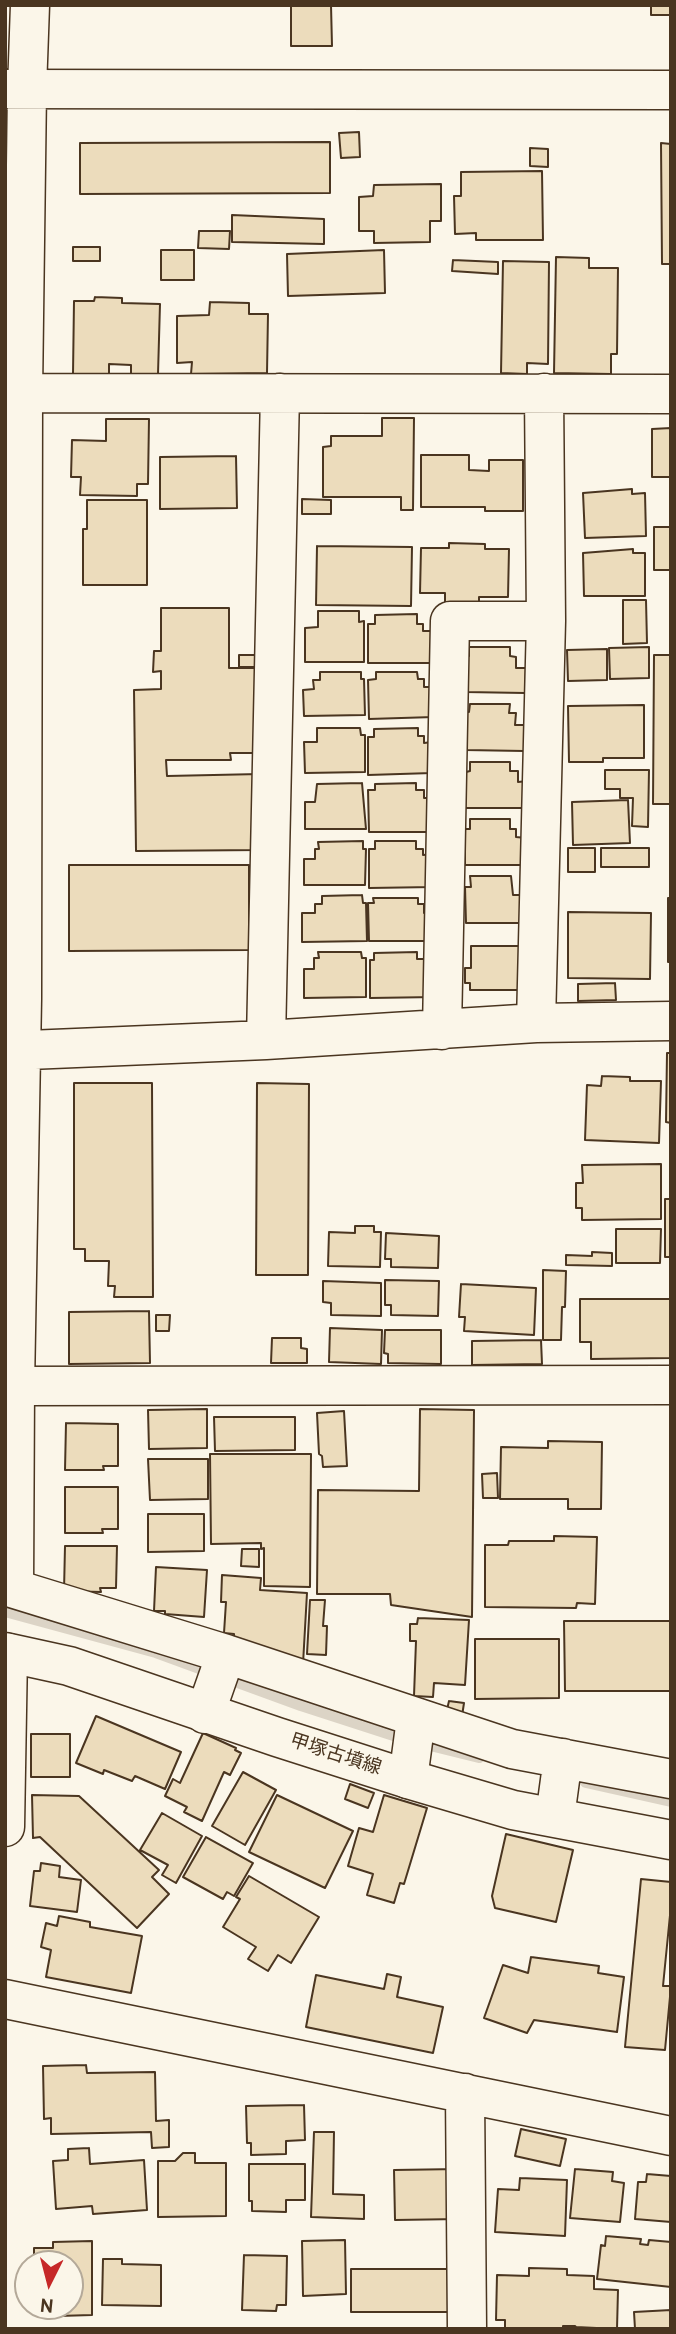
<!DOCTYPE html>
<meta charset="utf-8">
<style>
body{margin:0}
#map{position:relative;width:676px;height:2334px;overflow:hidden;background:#fbf6e9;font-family:Overpass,sans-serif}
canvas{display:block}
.frame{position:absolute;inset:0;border:7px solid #4a3520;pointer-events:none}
.north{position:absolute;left:14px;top:2250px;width:70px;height:70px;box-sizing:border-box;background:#fbf6e9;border:2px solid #b4a999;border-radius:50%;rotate:186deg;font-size:19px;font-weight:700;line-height:28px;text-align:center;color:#4a3520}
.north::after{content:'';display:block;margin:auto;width:24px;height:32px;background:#c62828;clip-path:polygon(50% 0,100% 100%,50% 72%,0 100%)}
</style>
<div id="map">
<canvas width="676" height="2334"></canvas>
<div class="frame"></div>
<div class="north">N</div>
</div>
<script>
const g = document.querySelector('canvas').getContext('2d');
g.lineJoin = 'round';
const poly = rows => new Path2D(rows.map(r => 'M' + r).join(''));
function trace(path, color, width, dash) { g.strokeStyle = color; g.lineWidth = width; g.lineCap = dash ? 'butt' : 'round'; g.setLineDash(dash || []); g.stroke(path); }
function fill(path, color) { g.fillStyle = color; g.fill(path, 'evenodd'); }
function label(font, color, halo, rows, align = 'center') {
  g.font = font + ' Overpass,"Noto Sans JP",sans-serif'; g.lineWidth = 5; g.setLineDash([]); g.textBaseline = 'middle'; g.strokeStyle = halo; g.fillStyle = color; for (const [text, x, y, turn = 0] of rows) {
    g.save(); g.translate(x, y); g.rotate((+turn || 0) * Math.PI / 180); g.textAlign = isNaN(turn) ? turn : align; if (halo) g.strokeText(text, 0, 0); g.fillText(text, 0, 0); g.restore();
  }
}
const stream = poly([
 [5,1611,156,1652,301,1705,406,1739,479,1757],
 [586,1782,671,1801]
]);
const building = poly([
 [291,5,331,5,332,46,291,46,291,5],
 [651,5,671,5,671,15,651,15,651,5],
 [359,132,360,157,341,158,339,133,359,132],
 [330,142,330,193,80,194,80,143,330,142],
 [661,143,671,144,671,264,662,264,661,143],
 [530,148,548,149,548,167,530,166,530,148],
 [542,171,543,240,476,240,476,233,455,234,454,196,461,196,461,172,542,171],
 [441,184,441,221,430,221,430,242,374,243,374,231,359,231,359,197,373,196,374,185,441,184],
 [232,215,324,219,324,244,232,242,232,215],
 [199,231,230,231,229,249,198,248,199,231],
 [73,247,100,247,100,261,73,261,73,247],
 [161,250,194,250,194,280,161,280,161,250],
 [384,250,385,293,288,296,287,254,384,250],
 [556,257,589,258,589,268,618,268,617,354,611,354,611,374,554,373,556,257],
 [453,260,498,262,498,274,452,271,453,260],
 [503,261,549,262,548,364,527,363,527,374,501,373,503,261],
 [95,297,122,298,122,303,160,304,158,374,131,374,131,365,109,364,109,374,73,374,74,301,94,301,95,297],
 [210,302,249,303,249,314,268,314,267,373,191,374,192,362,177,363,177,316,209,315,210,302],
 [382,418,414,418,413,510,401,510,401,497,323,497,323,447,331,446,331,436,382,436,382,418],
 [106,419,149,419,148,484,137,484,137,496,80,495,81,477,71,477,72,440,106,441,106,419],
 [671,428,671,477,652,477,652,429,671,428],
 [421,455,469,455,469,470,489,471,489,460,523,460,523,511,485,511,485,507,421,507,421,455],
 [236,456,237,508,160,509,160,457,236,456],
 [632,489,632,494,645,493,646,536,585,538,583,493,632,489],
 [302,499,331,500,331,514,302,514,302,499],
 [87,500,147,500,147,585,83,585,83,529,87,529,87,500],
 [654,527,671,527,671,570,654,570,654,527],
 [449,543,485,544,485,549,509,549,508,597,479,597,479,602,445,602,445,593,420,593,421,548,449,548,449,543],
 [317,546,412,547,411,606,316,605,317,546],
 [633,549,633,553,645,553,645,596,584,596,583,553,633,549],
 [623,600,646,600,647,643,623,644,623,600],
 [161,608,229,608,229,668,259,668,260,753,230,753,231,760,166,760,167,776,260,774,261,850,136,851,134,690,161,689,161,671,153,672,154,651,161,651,161,608],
 [318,611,359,611,359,622,364,621,364,662,305,662,305,628,318,627,318,611],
 [417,614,417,624,423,624,423,631,432,631,433,663,368,663,368,624,375,624,375,615,417,614],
 [469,647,510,647,510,656,516,657,516,668,526,668,525,693,465,692,466,655,469,656,469,647],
 [649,647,649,678,610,679,609,648,649,647],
 [607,649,607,680,568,681,567,650,607,649],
 [239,655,255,655,255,667,239,667,239,655],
 [654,655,671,655,671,804,653,804,654,655],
 [320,672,361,672,361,679,364,679,365,715,304,716,303,690,314,689,313,680,320,680,320,672],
 [376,672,417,672,418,679,424,679,424,687,433,687,434,717,369,719,368,680,376,679,376,672],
 [470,704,510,704,509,713,516,713,515,725,525,725,524,751,465,750,465,712,469,712,470,704],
 [644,705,644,758,603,758,603,762,569,762,568,706,644,705],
 [317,728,360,728,361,735,365,735,365,772,305,773,304,742,317,742,317,728],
 [418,728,418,736,424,736,424,743,432,742,432,773,368,775,368,737,374,737,374,729,418,728],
 [470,762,510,762,510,771,518,771,518,782,528,781,528,808,465,808,466,772,470,771,470,762],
 [605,770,649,770,648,827,632,826,633,798,620,798,620,789,605,789,605,770],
 [362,783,366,829,305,829,305,802,315,802,317,784,362,783],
 [416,783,416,790,424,790,424,798,432,798,432,832,369,832,368,790,375,790,375,784,416,783],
 [628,800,630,843,573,845,572,802,628,800],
 [470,819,510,819,510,829,516,829,516,837,526,838,526,865,465,865,465,829,470,829,470,819],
 [363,841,363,849,366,849,365,885,304,885,304,859,315,859,315,849,319,849,318,842,363,841],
 [375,841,416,841,416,849,423,849,423,855,434,854,434,887,369,888,369,849,375,849,375,841],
 [568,848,595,848,595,872,568,872,568,848],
 [601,848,649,848,649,867,601,867,601,848],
 [69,865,249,865,249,950,69,951,69,865],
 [470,876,511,876,513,895,526,895,526,923,466,923,465,887,471,887,470,876],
 [362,895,363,903,366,903,367,941,302,942,302,913,315,913,315,904,322,904,322,896,362,895],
 [373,898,418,898,418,904,424,904,424,913,434,913,434,941,369,941,368,903,374,903,373,898],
 [668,898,671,898,671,962,668,962,668,898],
 [568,912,651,913,650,979,568,978,568,912],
 [471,946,524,946,524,990,470,990,470,983,465,983,465,968,471,968,471,946],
 [318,952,361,952,362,958,366,958,366,997,304,998,304,969,314,969,314,958,319,958,318,952],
 [417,952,417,959,424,959,424,968,436,997,370,998,370,960,374,960,374,953,417,952],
 [615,983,616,1000,578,1001,578,984,615,983],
 [667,1053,671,1053,671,1123,666,1122,667,1053],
 [602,1076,630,1077,630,1081,661,1081,659,1143,585,1140,587,1085,601,1086,602,1076],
 [74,1083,152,1083,153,1297,114,1297,115,1286,108,1286,109,1261,85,1261,85,1249,74,1249,74,1083],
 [257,1083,309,1084,308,1275,256,1275,257,1083],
 [661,1164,661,1219,582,1220,582,1208,576,1208,576,1183,583,1183,582,1165,661,1164],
 [665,1199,671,1199,671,1257,665,1257,665,1199],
 [355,1226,374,1226,374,1232,381,1232,380,1267,328,1266,329,1232,355,1233,355,1226],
 [616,1229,661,1229,660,1263,616,1263,616,1229],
 [386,1233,439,1236,438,1268,391,1267,391,1259,385,1259,386,1233],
 [592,1252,612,1253,612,1266,566,1265,566,1255,592,1256,592,1252],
 [543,1270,566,1271,565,1307,562,1307,561,1340,543,1340,543,1270],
 [385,1280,439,1281,438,1316,391,1315,391,1305,385,1305,385,1280],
 [323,1281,381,1283,381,1316,331,1315,331,1303,323,1302,323,1281],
 [461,1284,536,1288,534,1335,464,1331,465,1317,459,1317,461,1284],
 [580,1299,671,1299,671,1358,591,1359,591,1342,580,1342,580,1299],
 [149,1311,150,1363,69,1364,69,1312,149,1311],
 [156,1315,170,1315,169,1331,156,1331,156,1315],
 [330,1328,382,1330,381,1364,329,1362,330,1328],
 [385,1330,441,1330,441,1364,388,1363,388,1354,384,1353,385,1330],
 [272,1338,301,1338,301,1348,307,1349,307,1363,271,1363,272,1338],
 [541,1340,542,1364,472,1365,472,1341,541,1340],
 [207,1409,207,1448,149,1449,148,1410,207,1409],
 [420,1409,474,1410,472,1617,391,1605,390,1594,317,1594,318,1490,419,1491,420,1409],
 [344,1411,347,1466,323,1467,322,1456,319,1454,317,1413,344,1411],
 [214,1417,295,1417,295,1450,215,1451,214,1417],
 [66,1423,118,1424,118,1466,103,1466,104,1470,65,1470,66,1423],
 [548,1441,602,1442,601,1509,568,1509,568,1499,500,1499,501,1447,548,1448,548,1441],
 [210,1454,311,1454,310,1587,264,1586,264,1548,261,1549,261,1543,211,1544,210,1454],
 [148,1459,208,1459,208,1499,150,1500,148,1459],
 [497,1473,498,1498,483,1498,482,1474,497,1473],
 [65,1487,118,1487,118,1529,102,1529,103,1533,65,1533,65,1487],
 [148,1514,204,1514,204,1551,148,1552,148,1514],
 [554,1536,597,1537,595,1604,577,1603,576,1608,485,1607,485,1545,508,1545,509,1541,554,1541,554,1536],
 [65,1546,117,1546,116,1588,100,1588,101,1592,64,1591,65,1546],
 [242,1549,259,1549,259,1567,241,1566,242,1549],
 [156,1567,207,1570,204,1617,165,1614,165,1611,154,1611,156,1567],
 [222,1575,261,1578,260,1590,307,1593,303,1664,234,1642,234,1634,224,1633,226,1602,221,1602,222,1575],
 [310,1600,325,1600,323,1626,327,1626,326,1655,307,1654,310,1600],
 [418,1618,469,1620,465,1685,434,1683,433,1697,414,1696,416,1641,410,1641,410,1624,417,1624,418,1618],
 [564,1621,671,1621,671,1691,565,1691,564,1621],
 [475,1639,559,1639,559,1698,475,1699,475,1639],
 [449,1701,464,1703,462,1716,446,1714,449,1701],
 [96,1716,181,1752,165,1789,135,1776,132,1781,104,1770,103,1774,76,1763,96,1716],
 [203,1733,236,1748,235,1750,241,1753,230,1775,224,1772,202,1821,184,1812,187,1807,165,1796,173,1779,180,1783,203,1733],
 [31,1734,70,1734,70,1777,31,1777,31,1734],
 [243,1772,276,1790,245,1845,212,1826,243,1772],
 [350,1784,374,1793,368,1808,345,1799,350,1784],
 [32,1795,79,1796,159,1870,152,1877,169,1894,137,1928,40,1837,33,1838,32,1795],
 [277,1795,353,1831,325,1888,249,1852,277,1795],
 [384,1795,427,1808,404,1884,400,1883,394,1903,367,1895,373,1874,348,1866,359,1828,373,1832,384,1795],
 [162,1813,202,1836,176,1883,162,1875,168,1865,140,1850,162,1813],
 [506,1834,573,1850,556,1922,495,1908,492,1896,506,1834],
 [206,1837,253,1863,234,1896,227,1892,223,1899,183,1877,206,1837],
 [41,1863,60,1866,59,1877,81,1880,77,1912,30,1906,34,1871,40,1871,41,1863],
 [249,1876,319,1917,291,1963,278,1955,268,1971,248,1959,256,1947,223,1927,240,1899,236,1897,249,1876],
 [641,1879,671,1882,671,1905,663,1986,671,1986,665,2050,625,2047,641,1879],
 [59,1916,90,1922,90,1927,142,1936,131,1993,46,1977,51,1950,41,1947,46,1923,57,1926,59,1916],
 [531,1957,599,1966,598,1973,624,1977,617,2032,534,2020,527,2033,484,2018,503,1965,528,1973,531,1957],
 [387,1974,401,1977,397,1997,443,2007,433,2053,306,2027,316,1975,384,1989,387,1974],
 [86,2065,87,2073,155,2072,156,2121,169,2120,169,2147,152,2148,151,2132,51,2134,51,2118,44,2119,43,2066,86,2065],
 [304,2105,305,2140,286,2141,286,2154,251,2155,251,2143,247,2143,246,2106,304,2105],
 [521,2129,566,2139,560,2166,515,2156,521,2129],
 [314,2132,334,2132,333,2194,364,2195,364,2219,311,2217,314,2132],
 [89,2148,90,2164,144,2160,147,2210,93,2214,92,2206,56,2209,53,2161,68,2160,68,2149,89,2148],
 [183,2153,195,2153,195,2163,226,2163,226,2216,158,2217,158,2161,175,2161,183,2153],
 [249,2164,305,2164,305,2200,286,2200,286,2212,252,2211,252,2201,249,2201,249,2164],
 [459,2169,460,2219,395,2220,394,2170,459,2169],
 [575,2169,613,2172,612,2181,624,2183,620,2222,570,2218,575,2169],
 [647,2174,671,2176,671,2222,635,2219,638,2182,646,2182,647,2174],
 [520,2178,567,2180,565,2236,495,2232,498,2189,519,2190,520,2178],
 [606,2236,641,2239,640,2244,648,2245,649,2240,671,2242,671,2287,597,2279,601,2245,605,2246,606,2236],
 [345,2240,346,2294,303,2296,302,2241,345,2240],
 [92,2241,92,2315,58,2316,59,2306,70,2306,70,2264,34,2264,34,2248,53,2248,53,2242,92,2241],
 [244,2255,287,2256,286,2305,277,2305,276,2311,242,2310,244,2255],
 [103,2259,122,2259,122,2264,161,2265,161,2306,102,2305,103,2259],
 [529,2268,567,2269,567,2275,594,2276,594,2289,618,2290,617,2329,576,2327,575,2326,563,2326,563,2329,505,2329,505,2320,496,2320,497,2275,529,2276,529,2268],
 [351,2269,457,2269,457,2312,351,2312,351,2269],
 [671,2310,671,2329,635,2329,634,2312,671,2310]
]);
const minor = poly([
 [5,89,671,90],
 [23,393,671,394],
 [536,1023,546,621,544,393],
 [442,1030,450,621,546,621],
 [266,1040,280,393],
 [5,1051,266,1040,536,1023,671,1021],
 [15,1386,671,1385],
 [5,1586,226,1654,512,1749,671,1779],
 [14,1588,15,1386,22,999,23,393,27,89,30,5],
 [205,1714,226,1654],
 [408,1779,416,1719],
 [555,1817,563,1758],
 [5,1827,8,1653],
 [5,1999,671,2136],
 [465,2093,467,2329]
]);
const major = poly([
 [5,1652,69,1666,277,1737,408,1779,513,1810,671,1840]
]);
const streetNames = [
 ["甲塚古墳線",335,1756,18]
];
trace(stream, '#dcd4c6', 12);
fill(building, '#ecdcbc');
trace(building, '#4a3520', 2);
trace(minor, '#4a3520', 41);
trace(major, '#4a3520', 41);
trace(minor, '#fbf6e9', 38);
trace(major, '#fbf6e9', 38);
label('19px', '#4a3520', '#fbf6e9', streetNames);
</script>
